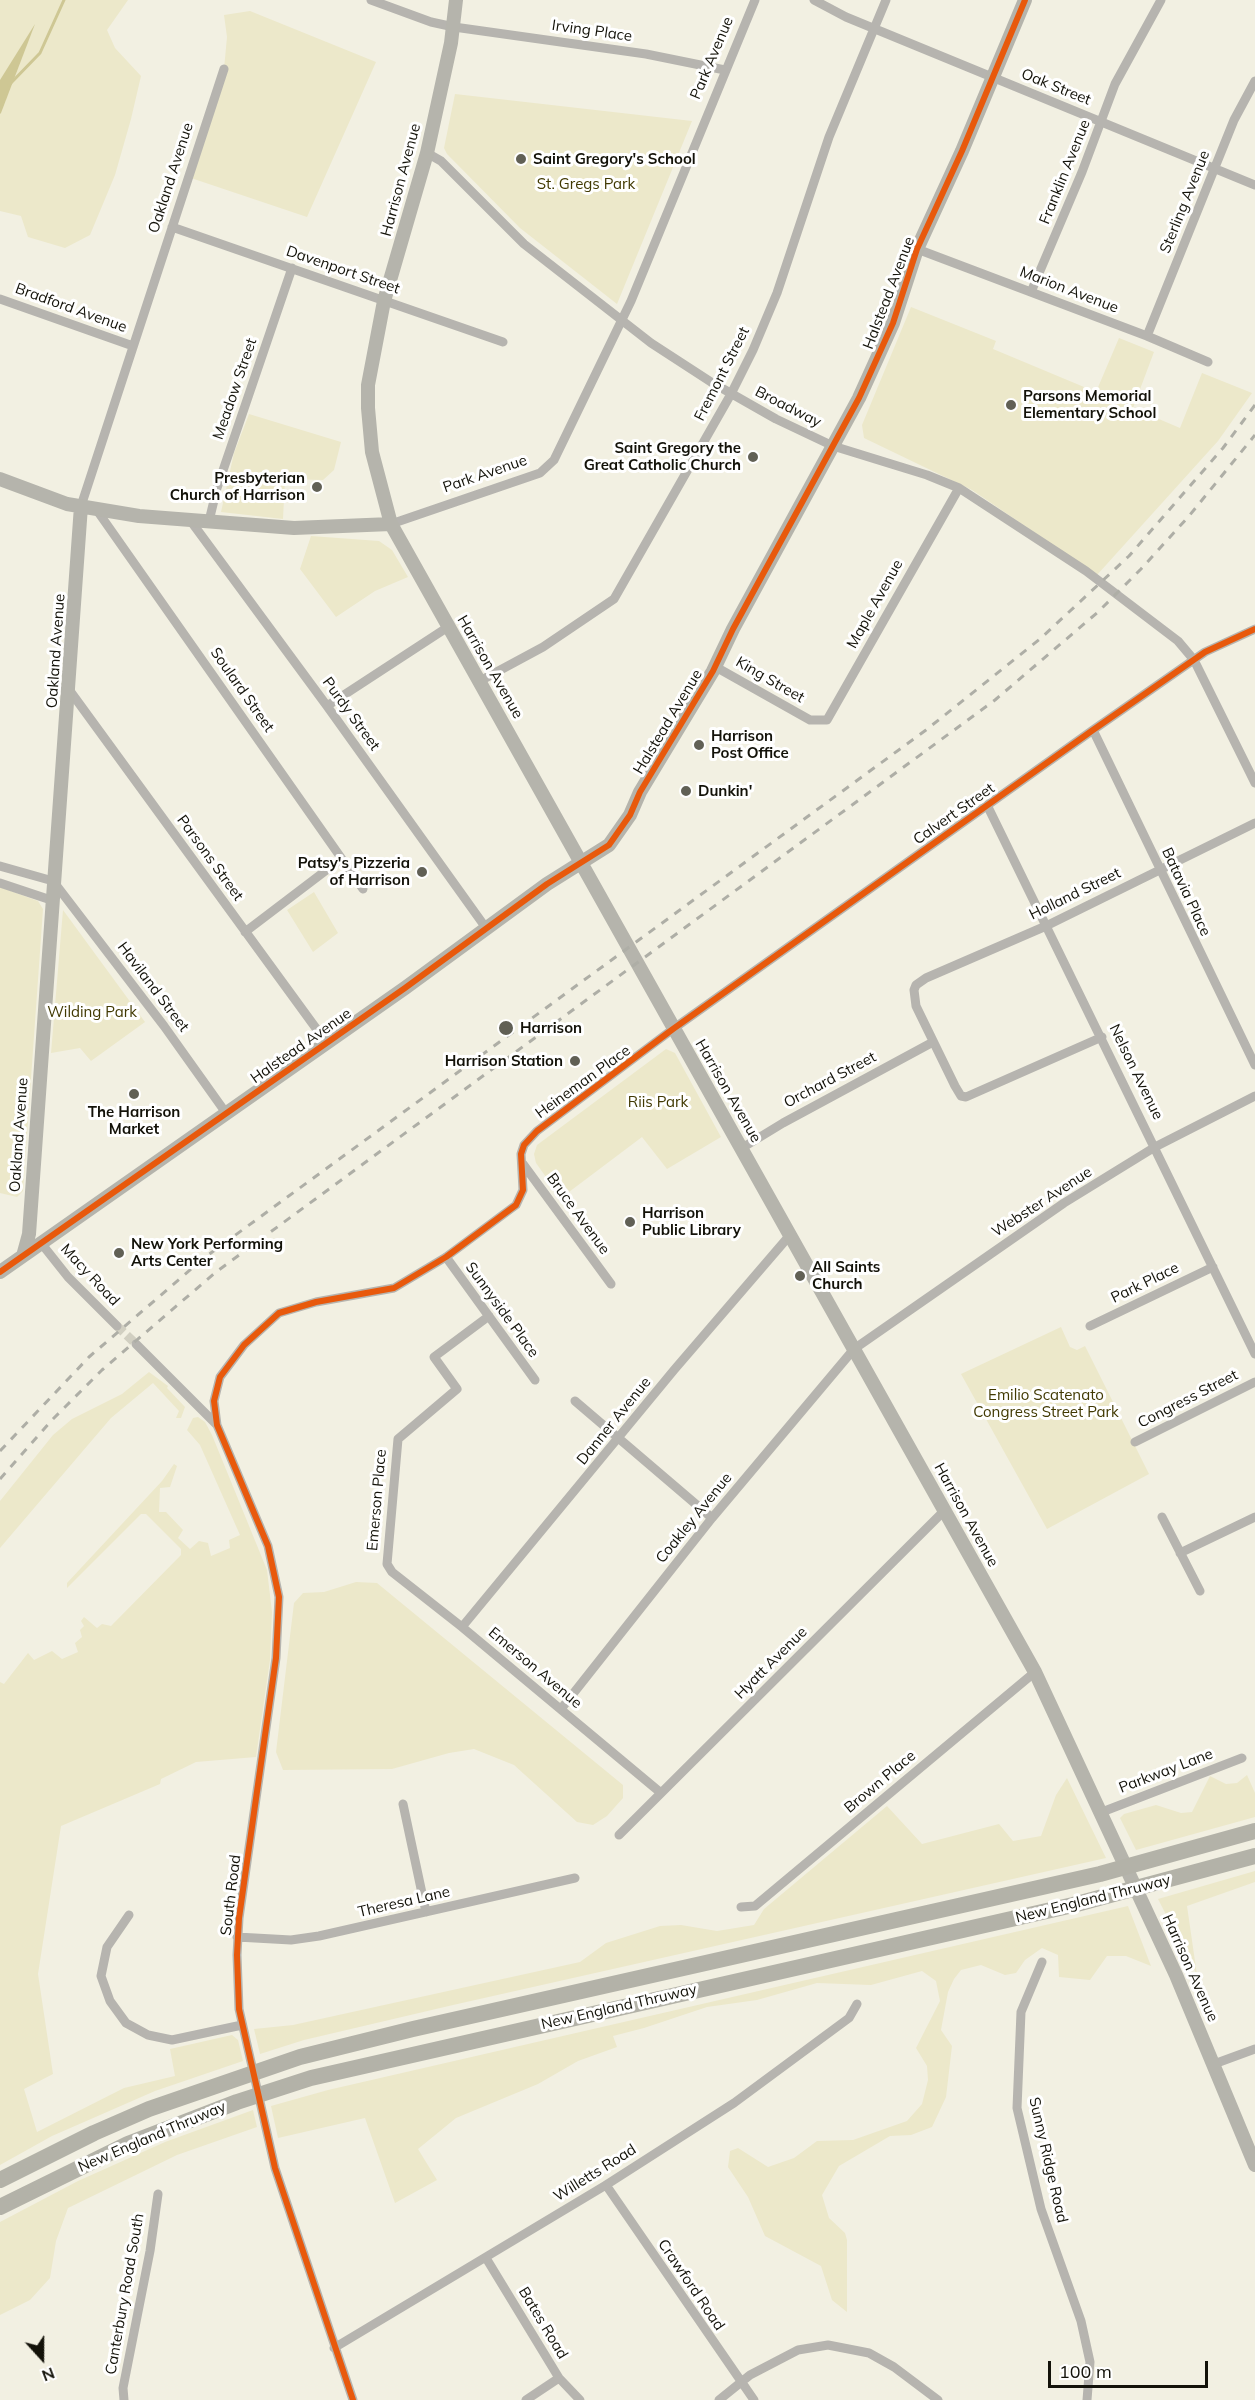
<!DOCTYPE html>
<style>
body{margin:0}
#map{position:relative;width:1255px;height:2400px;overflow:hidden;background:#f2f0e2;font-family:Mulish,sans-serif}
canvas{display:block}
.north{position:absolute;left:12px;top:2328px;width:60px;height:60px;-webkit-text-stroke:4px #fff;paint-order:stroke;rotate:159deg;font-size:16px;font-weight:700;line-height:24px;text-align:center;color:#131209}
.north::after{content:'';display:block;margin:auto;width:21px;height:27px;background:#131209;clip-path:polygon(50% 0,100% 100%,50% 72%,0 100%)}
.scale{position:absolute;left:1048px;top:2361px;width:160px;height:27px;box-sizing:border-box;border:3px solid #131209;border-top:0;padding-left:8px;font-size:18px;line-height:21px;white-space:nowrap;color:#131209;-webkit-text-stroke:4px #fff;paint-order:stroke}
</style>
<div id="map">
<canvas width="1255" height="2400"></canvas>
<div class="north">N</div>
<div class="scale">100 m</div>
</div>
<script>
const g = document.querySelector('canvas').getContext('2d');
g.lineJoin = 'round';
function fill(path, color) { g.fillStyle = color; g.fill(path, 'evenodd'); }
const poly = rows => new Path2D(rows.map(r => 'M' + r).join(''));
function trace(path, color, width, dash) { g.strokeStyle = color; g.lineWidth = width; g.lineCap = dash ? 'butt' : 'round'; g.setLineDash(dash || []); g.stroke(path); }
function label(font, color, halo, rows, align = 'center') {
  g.font = font + ' Mulish,sans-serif'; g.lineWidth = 6; g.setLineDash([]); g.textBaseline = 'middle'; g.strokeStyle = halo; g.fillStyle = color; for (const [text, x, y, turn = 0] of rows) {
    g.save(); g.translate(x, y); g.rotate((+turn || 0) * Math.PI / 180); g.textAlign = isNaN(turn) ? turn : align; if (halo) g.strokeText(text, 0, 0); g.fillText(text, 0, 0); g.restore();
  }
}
const green = poly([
 [0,0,128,0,107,30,115,48,141,76,131,119,115,175,90,235,65,248,28,237,21,216,0,211],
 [250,11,376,62,307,217,188,177,224,69,227,37,224,15],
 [455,94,692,121,617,304,520,228,447,154,444,148],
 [911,307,996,341,993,349,1096,392,1119,338,1154,352,1133,408,1180,428,1202,373,1252,393,1218,441,1097,575,972,490,864,438,862,425],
 [249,414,341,442,334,470,323,480,285,479,283,519,221,512,234,453],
 [311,536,379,541,392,550,408,577,375,591,336,617,300,569],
 [0,887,38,901,43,909,23,1191,17,1197,0,1193],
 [314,892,338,933,313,952,287,910],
 [63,910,145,1022,91,1061,80,1048,51,1053],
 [666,1049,675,1053,721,1137,667,1169,642,1137,561,1198,536,1163,534,1154,537,1145],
 [1061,1327,1070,1347,1077,1350,1085,1346,1149,1474,1047,1529,961,1374],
 [149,1372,168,1386,167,1388,185,1407,181,1418,176,1418,179,1411,153,1383,111,1418,0,1548,0,1501,53,1435,72,1419,122,1394],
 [198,1417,205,1422,212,1435,267,1570,272,1612,270,1660,256,1757,196,1762,161,1779,160,1784,61,1826,38,1974,53,2074,24,2089,37,2132,124,2088,175,2076,170,2049,232,2035,238,2040,243,2061,155,2091,52,2136,0,2165,0,1682,4,1684,28,1653,34,1660,52,1651,62,1659,78,1652,75,1643,82,1637,80,1630,84,1626,81,1621,84,1617,97,1628,102,1624,111,1626,181,1555,181,1549,146,1514,141,1514,67,1588,67,1583,162,1481,174,1464,177,1466,170,1487,160,1488,159,1512,166,1512,183,1530,178,1538,190,1549,199,1541,208,1543,211,1556,230,1548,229,1540,240,1535,200,1445,187,1430,193,1418],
 [356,1582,377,1583,623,1785,623,1798,607,1816,593,1825,577,1822,514,1765,474,1749,449,1753,392,1769,283,1770,276,1752,294,1603,303,1593,324,1592],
 [1247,1775,1255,1793,1255,1817,1136,1850,1120,1818,1124,1814,1156,1805,1181,1813,1192,1812,1210,1776,1226,1784,1237,1783],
 [1067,1778,1106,1858,453,2005,304,2040,260,2054,254,2029,293,2025,580,1962,606,1943,660,1926,681,1925,717,1931,754,1925,764,1909,887,1806,922,1844,999,1824,1013,1841,1041,1836,1056,1795],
 [1255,1871,1255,1882,1187,1906,1197,1975,1158,1899],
 [1128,1906,1151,1966,1126,1956,1107,1956,1090,1980,1059,1977,1058,1955,1042,1948,1025,1960,1016,1973,1005,1975,981,1965,961,1970,954,1979,948,1992,941,2030,952,2046,946,2097,932,2127,911,2135,890,2136,839,2166,822,2195,829,2218,845,2233,847,2240,847,2312,832,2300,821,2266,765,2236,748,2197,728,2167,730,2151,738,2148,768,2167,794,2158,817,2141,853,2140,907,2121,922,2104,928,2080,927,2066,916,2048,940,2001,936,1981,922,1971,871,1985,817,1983,757,2000,707,2007,644,2028,613,2036,617,2047,578,2061,538,2084,456,2118,418,2149,437,2180,395,2203,365,2118,278,2138,271,2106,328,2090],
 [253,2110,257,2127,177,2155,68,2208,56,2241,50,2278,30,2300,0,2315,0,2222,78,2181,165,2142]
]);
const water = poly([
 [35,24,1,113,0,114,0,80]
]);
const stream = poly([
 [9,85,40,53,64,0]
]);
const streetTunnel = poly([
 [117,1326,136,1344]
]);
const street = poly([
 [371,0,431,22,454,27,646,54,725,70],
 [814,0,846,17,1255,185],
 [427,153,441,161,524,244,651,343,711,382,776,419,833,446,927,475,959,488,1086,571,1178,641,1194,660,1255,783],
 [172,227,503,342],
 [917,249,1147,336,1208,362],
 [1031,292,1082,172,1115,84,1161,0],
 [0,299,133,346],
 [1147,336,1234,120,1255,81],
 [81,506,224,69],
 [96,509,363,889],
 [190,520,327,706,486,928],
 [209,521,217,488,292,268],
 [391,524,540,473,554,460,631,301,755,0],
 [714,666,810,720,827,720,959,488],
 [478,682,543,647,614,599,731,394,753,350,777,293,829,137,886,0],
 [70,691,326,1042],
 [327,706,448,627],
 [1093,730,1255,1065],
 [987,805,1255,1354],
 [0,866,53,881,164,1026,226,1113],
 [0,883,51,900],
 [245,932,341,859],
 [1102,1037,966,1097,961,1096,955,1086,916,1006,914,990,916,985,926,978,1046,926,1255,823],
 [742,1148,783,1123,933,1042],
 [523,1164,611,1284],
 [41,1243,68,1277,117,1326],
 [446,1257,535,1380],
 [489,1316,434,1357,457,1389,398,1439,387,1564,392,1572,462,1627,661,1793],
 [1090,1326,1213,1267],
 [136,1344,217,1425],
 [575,1401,712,1518],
 [1135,1442,1255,1382],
 [1162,1517,1200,1591],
 [1180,1553,1255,1517],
 [462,1627,674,1370,790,1235],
 [561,1709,712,1518,854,1349,1064,1203,1155,1147,1255,1096],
 [403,1804,426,1912],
 [1102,1812,1242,1758],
 [619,1835,944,1511],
 [741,1907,755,1906,1035,1672],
 [129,1915,107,1947,101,1976,110,2001,126,2023,148,2035,172,2040,242,2025],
 [237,1937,291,1940,319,1936,575,1878],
 [1042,1962,1021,2012,1017,2108,1041,2209,1081,2321,1090,2362,1087,2400],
 [1214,2064,1255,2049],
 [606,2185,754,2400],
 [486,2258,559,2378,580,2400],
 [334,2348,606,2185,734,2103,849,2018,857,2004],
 [124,2400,123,2388,150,2251,158,2194],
 [353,2400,275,2168,239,2009,237,1955,239,1918,276,1658,279,1597,268,1546,217,1425,214,1401,220,1377,244,1345,279,1313,316,1302,394,1288,446,1257,516,1205,523,1190,521,1154,524,1145,537,1131,673,1029,1093,730,1205,652,1255,629],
 [526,2400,559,2378],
 [719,2400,750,2375,798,2350,828,2345,869,2353,894,2367,938,2400]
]);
const secondary = poly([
 [456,0,451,43,427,153,384,301,368,385,368,408,372,452,391,524,1035,1672,1176,1975,1255,2165],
 [0,479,67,504,139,516,294,528,391,524],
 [23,1256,29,1234,81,506],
 [0,1272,405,988,547,884,609,845,630,815,640,792,713,671,733,629,859,398,893,323,917,249,962,151,1025,0]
]);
const highway = poly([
 [0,2180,94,2133,149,2109,300,2057,413,2029,1100,1874,1255,1831],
 [0,2207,128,2144,237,2102,311,2078,1073,1905,1255,1856]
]);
const rail = poly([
 [0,1451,89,1357,204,1258,926,730,1040,639,1129,556,1223,448,1255,405],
 [0,1479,51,1421,102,1370,216,1272,995,700,1098,612,1141,569,1189,516,1255,435]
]);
const cycleway = poly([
 [0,1272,405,988,547,884,609,845,630,815,640,792,713,671,733,629,859,398,893,323,917,249,962,151,1025,0],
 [353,2400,275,2168,239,2009,237,1955,239,1918,276,1658,279,1597,268,1546,217,1425,214,1401,220,1377,244,1345,279,1313,316,1302,394,1288,446,1257,516,1205,523,1190,521,1154,524,1145,537,1131,673,1029,1093,730,1205,652,1255,629]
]);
const markers = [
 [521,159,6,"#616055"],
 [1011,405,6,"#616055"],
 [753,457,6,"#616055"],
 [317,487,6,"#616055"],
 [699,745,6,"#616055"],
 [686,791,6,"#616055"],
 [422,872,6,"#616055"],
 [506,1028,8,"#616055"],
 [575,1061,6,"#616055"],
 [134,1094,6,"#616055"],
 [630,1222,6,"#616055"],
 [119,1253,6,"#616055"],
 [800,1276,6,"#616055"]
];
const streetNames = [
 ["Irving Place",592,31,8],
 ["Park Avenue",712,58,-67],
 ["Oak Street",1056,87,22],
 ["Franklin Avenue",1065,172,-68],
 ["Oakland Avenue",171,178,-72],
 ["Harrison Avenue",401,180,-75],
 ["Sterling Avenue",1185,202,-68],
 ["Davenport Street",343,270,19],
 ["Marion Avenue",1069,290,21],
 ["Halstead Avenue",889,293,-69],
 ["Bradford Avenue",71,308,20],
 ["Fremont Street",722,374,-63],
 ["Meadow Street",235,389,-71],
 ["Broadway",788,407,27],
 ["Park Avenue",485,474,-19],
 ["Maple Avenue",875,604,-61],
 ["Oakland Avenue",56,651,-86],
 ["Harrison Avenue",490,667,60],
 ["King Street",770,680,30],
 ["Soulard Street",242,690,55],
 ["Purdy Street",351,714,54],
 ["Halstead Avenue",668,722,-59],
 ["Calvert Street",954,814,-35],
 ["Parsons Street",210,858,54],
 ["Batavia Place",1186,892,65],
 ["Holland Street",1075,894,-26],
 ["Haviland Street",153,987,53],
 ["Halstead Avenue",301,1046,-35],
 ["Nelson Avenue",1136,1072,64],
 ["Orchard Street",830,1080,-28],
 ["Heineman Place",583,1082,-36],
 ["Harrison Avenue",728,1091,60],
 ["Oakland Avenue",19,1135,-86],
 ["Webster Avenue",1042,1202,-33],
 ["Bruce Avenue",578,1214,54],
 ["Macy Road",90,1275,47],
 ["Park Place",1145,1283,-26],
 ["Sunnyside Place",502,1310,54],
 ["Congress Street",1188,1399,-27],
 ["Danner Avenue",614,1421,-51],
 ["Emerson Place",377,1500,-85],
 ["Harrison Avenue",966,1515,61],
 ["Coakley Avenue",694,1518,-51],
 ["Hyatt Avenue",771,1663,-45],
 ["Emerson Avenue",535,1668,40],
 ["Parkway Lane",1166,1771,-21],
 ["Brown Place",880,1782,-40],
 ["South Road",231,1895,-83],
 ["New England Thruway",1093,1899,-14],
 ["Theresa Lane",404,1902,-13],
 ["Harrison Avenue",1190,1968,66],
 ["New England Thruway",619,2007,-13],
 ["New England Thruway",152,2137,-23],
 ["Sunny Ridge Road",1048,2160,77],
 ["Willetts Road",595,2173,-32],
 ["Crawford Road",691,2285,56],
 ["Canterbury Road South",125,2294,-80],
 ["Bates Road",543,2323,59]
];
const poiNames = [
 ["Saint Gregory's School",533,159],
 ["Parsons Memorial",1023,396],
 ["Elementary School",1023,413],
 ["Saint Gregory the",741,448,"right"],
 ["Great Catholic Church",741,465,"right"],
 ["Presbyterian",305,478,"right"],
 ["Church of Harrison",305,495,"right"],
 ["Harrison",711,736],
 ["Post Office",711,753],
 ["Dunkin'",698,791],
 ["Patsy's Pizzeria",410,863,"right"],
 ["of Harrison",410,880,"right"],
 ["Harrison",520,1028],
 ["Harrison Station",563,1061,"right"],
 ["The Harrison",134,1112,"center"],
 ["Market",134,1129,"center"],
 ["Harrison",642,1213],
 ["Public Library",642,1230],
 ["New York Performing",131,1244],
 ["Arts Center",131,1261],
 ["All Saints",812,1267],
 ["Church",812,1284]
];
const parkNames = [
 ["St. Gregs Park",586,184],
 ["Wilding Park",92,1012],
 ["Riis Park",658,1102],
 ["Emilio Scatenato",1046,1395],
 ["Congress Street Park",1046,1412]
];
fill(green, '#ece8ca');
fill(water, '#cec794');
trace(stream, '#cec794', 3);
trace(streetTunnel, '#d1cfc1', 9, [9, 4.5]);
trace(street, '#b6b4af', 9);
trace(secondary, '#b5b4ac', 14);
trace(highway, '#b3b2a8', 16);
trace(rail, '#aeaea6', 3, [8, 8]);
trace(cycleway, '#e8590c', 6);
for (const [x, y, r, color] of markers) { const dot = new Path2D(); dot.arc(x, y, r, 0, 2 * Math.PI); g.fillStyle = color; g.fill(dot); trace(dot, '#fff', 2); }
label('15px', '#131209', '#fff', streetNames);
label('bold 15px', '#131209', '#fff', poiNames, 'left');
label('15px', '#413902', '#fff', parkNames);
</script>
